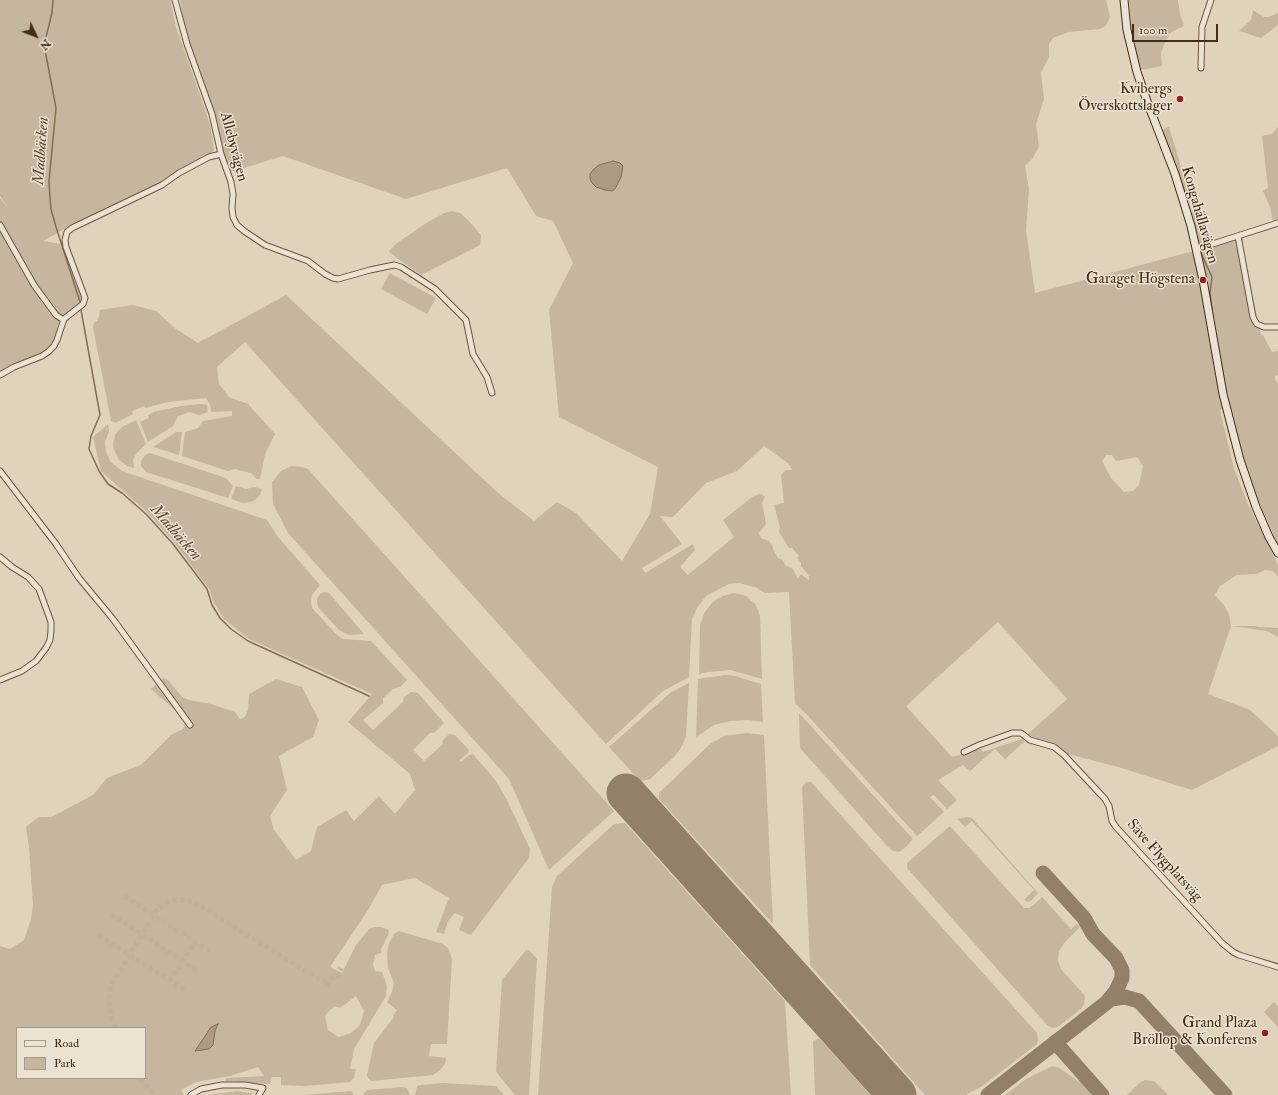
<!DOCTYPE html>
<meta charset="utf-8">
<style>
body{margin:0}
#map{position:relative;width:1278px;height:1095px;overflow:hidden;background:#e0d3bb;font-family:"IM FELL Double Pica",serif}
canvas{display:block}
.legend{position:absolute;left:16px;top:1027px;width:130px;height:52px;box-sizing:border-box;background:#ebe2d3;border:1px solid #a89a87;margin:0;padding:5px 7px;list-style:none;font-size:12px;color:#432d14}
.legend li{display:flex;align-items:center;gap:8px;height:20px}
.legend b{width:20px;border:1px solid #a89a87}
.north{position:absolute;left:16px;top:16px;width:40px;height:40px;-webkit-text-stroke:3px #ebe2d3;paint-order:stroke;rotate:133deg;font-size:11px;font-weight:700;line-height:16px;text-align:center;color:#432d14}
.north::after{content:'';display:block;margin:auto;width:14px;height:18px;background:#432d14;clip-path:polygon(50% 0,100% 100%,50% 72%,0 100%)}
.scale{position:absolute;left:1132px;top:24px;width:86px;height:18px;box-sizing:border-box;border:2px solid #432d14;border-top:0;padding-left:5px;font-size:12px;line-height:14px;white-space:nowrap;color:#432d14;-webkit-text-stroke:3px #ebe2d3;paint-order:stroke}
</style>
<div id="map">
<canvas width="1278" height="1095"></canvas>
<ul class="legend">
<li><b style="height:5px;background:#ebe2d3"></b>Road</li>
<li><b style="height:11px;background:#c5b79f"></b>Park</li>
</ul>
<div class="north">N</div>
<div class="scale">100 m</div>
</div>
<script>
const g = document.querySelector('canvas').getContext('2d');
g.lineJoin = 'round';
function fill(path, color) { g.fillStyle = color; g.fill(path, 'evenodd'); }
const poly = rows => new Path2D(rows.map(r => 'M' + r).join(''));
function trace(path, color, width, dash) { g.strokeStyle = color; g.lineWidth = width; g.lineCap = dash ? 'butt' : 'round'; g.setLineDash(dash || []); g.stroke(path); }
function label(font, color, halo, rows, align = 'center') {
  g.font = font + ' "IM FELL Double Pica",serif'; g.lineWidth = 3; g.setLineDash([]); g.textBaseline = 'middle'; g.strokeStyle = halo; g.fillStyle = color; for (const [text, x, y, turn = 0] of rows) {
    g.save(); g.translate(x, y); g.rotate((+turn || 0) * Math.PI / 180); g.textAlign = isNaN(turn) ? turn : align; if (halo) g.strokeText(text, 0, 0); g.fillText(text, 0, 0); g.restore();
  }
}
const green = poly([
 [0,0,170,0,176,27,205,109,211,129,214,151,178,171,161,183,66,228,43,241,60,244,82,299,81,303,63,317,60,317,55,337,52,345,44,353,0,372,0,198,9,209,0,196],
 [180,0,1106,0,1110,17,1106,26,1099,29,1069,32,1053,38,1049,44,1049,57,1041,73,1044,99,1036,124,1039,146,1033,158,1025,166,1029,189,1026,230,1035,293,1243,238,1242,247,1261,335,1263,335,1272,352,1278,351,1278,375,1275,376,1275,379,1278,384,1278,544,1251,485,1230,405,1220,410,1234,469,1247,502,1278,565,1278,576,1273,571,1264,570,1257,574,1237,575,1220,586,1215,595,1224,605,1229,614,1231,626,1256,626,1259,627,1278,628,1278,637,1267,631,1231,626,1208,694,1250,710,1278,736,1278,746,1192,790,1118,767,1026,743,1033,737,1028,734,1067,699,998,622,906,706,952,757,981,749,983,752,1022,739,1025,741,1005,759,995,749,970,771,963,765,938,780,957,800,947,809,934,795,930,797,944,812,917,836,808,716,795,703,789,592,765,593,755,587,739,583,729,584,706,596,697,608,692,619,689,677,663,691,606,744,245,342,217,367,219,384,229,397,248,404,275,434,265,454,260,479,257,479,251,473,235,469,228,471,182,456,185,432,198,428,203,421,232,416,232,411,211,412,210,405,206,398,168,402,145,408,144,406,132,411,133,414,116,423,111,421,93,327,94,323,97,321,99,316,100,310,133,305,156,311,176,329,198,343,286,295,497,492,534,521,557,502,576,513,622,561,650,514,658,467,559,417,549,310,573,263,553,221,536,216,507,168,406,199,283,156,234,171,229,170,220,142,212,105,187,39],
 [764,446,789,464,792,470,786,470,781,475,784,503,774,505,780,527,779,532,789,548,792,548,799,556,797,557,801,563,801,566,809,576,809,580,801,574,798,579,793,569,785,565,783,560,778,558,774,551,772,545,769,541,761,538,759,533,766,524,762,503,765,497,762,494,759,494,752,497,723,520,734,537,688,575,680,567,695,550,693,544,645,573,642,568,682,544,660,516,673,517,706,483,737,471],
 [1106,455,1112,455,1116,461,1137,457,1143,466,1139,485,1133,491,1124,492,1111,478,1102,461],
 [1129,0,1178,0,1180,14,1184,26,1171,32,1166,40,1161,53,1162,66,1141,70,1138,62,1132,30],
 [1253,10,1264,17,1269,17,1278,13,1278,25,1261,38,1239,31,1251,20],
 [1169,127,1179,160,1190,199,1186,197,1162,132,1165,128],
 [1278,127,1278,220,1273,222,1270,207,1263,191,1268,188,1262,136,1272,134],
 [1193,210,1204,245,1201,245,1198,242,1190,213],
 [452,211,460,213,468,220,481,235,480,245,421,275,390,253,389,251,397,243,428,222,444,213],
 [390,273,436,298,427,314,381,289],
 [202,404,207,405,208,412,199,415,190,412,178,416,173,426,148,442,140,422,149,418,148,415,154,412,181,406],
 [136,420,146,444,136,454,133,461,134,468,127,466,119,460,114,450,113,444,115,435,118,431,122,427],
 [108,424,109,431,105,442,106,451,110,461,122,471,267,520,278,537,320,585,312,595,311,602,312,608,337,635,343,639,371,641,407,680,400,687,393,689,383,698,383,703,363,720,373,730,403,702,404,697,411,692,418,693,444,723,434,733,430,733,413,750,424,761,443,744,442,741,449,734,455,735,469,750,468,753,459,761,461,762,469,755,473,754,496,781,506,798,530,849,529,858,471,935,459,930,464,917,455,913,448,921,444,934,436,932,449,898,415,878,382,885,368,910,330,967,342,973,356,945,369,929,374,927,381,927,387,929,389,931,388,935,381,949,381,953,375,955,373,965,375,971,382,972,387,986,386,996,354,1049,350,1069,356,1069,354,1078,350,1082,304,1086,281,1085,281,1077,272,1077,270,1084,225,1081,226,1078,264,1076,258,1067,230,1076,196,1082,181,1090,184,1095,0,1095,0,946,10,949,24,940,31,919,33,905,29,848,26,827,39,817,51,817,93,795,107,778,141,765,171,735,183,729,185,724,175,710,151,689,164,678,169,681,182,697,189,700,211,704,235,712,240,719,245,717,248,710,249,694,276,679,302,687,319,720,313,737,279,756,287,790,270,816,274,830,296,860,311,851,317,827,346,810,354,821,379,796,395,814,415,790,410,774,348,722,372,694,249,639,224,619,214,603,209,589,175,543,148,513,101,471,93,437],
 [356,996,364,1011,360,1025,351,1033,339,1037,328,1030,325,1016,328,1012,335,1006,340,1008],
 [218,1024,215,1031,213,1045,209,1049,196,1050,207,1032],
 [17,1028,145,1028,145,1078,17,1078],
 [176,432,182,432,179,455,153,447],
 [150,453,226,478,233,486,228,498,146,472,141,466,141,461,145,455],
 [291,466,302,467,308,469,614,811,549,870,509,779,288,533,273,504,272,482,281,471],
 [236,486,246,489,254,487,262,489,260,495,255,500,251,502,243,503,231,499],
 [324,592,329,593,364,634,350,635,344,633,338,629,318,607,317,602,317,598,320,594],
 [734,593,746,596,755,604,758,610,760,616,762,679,730,670,709,672,699,674,700,626,704,613,712,603,717,599,723,596],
 [725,675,735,676,761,684,763,722,748,720,731,721,714,725,696,737,698,679],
 [689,683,686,736,681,748,675,756,650,779,640,781,609,747,670,693],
 [799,713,913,839,905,848,899,852,893,851,888,847,800,748],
 [747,733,764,735,773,924,659,799,659,793,710,744,724,736],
 [806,782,811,782,1037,1033,1038,1041,1037,1044,984,1085,966,1095,925,1095,810,965,802,788],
 [966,817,972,818,1038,893,1032,900,1028,902,1024,900,1034,890,972,821,965,827,957,819],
 [625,823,785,1001,791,1095,538,1095,552,887,557,876,614,824],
 [950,826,1024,908,1030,908,1042,897,1071,929,1077,924,1079,926,1079,928,1064,943,1059,951,1058,961,1061,969,1085,996,1084,1004,1082,1008,1058,1027,1053,1028,1048,1026,907,868,907,863],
 [399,931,443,944,448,948,450,953,452,960,447,1044,431,1044,429,1056,446,1058,445,1064,439,1071,433,1075,371,1081,368,1078,367,1075,374,1043,394,1017,393,1015,397,1010,387,1002,392,992,394,983,388,968,387,953,389,943,394,934],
 [526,950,529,950,537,959,529,1095,515,1095,501,1078,496,1071,502,980],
 [1274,1002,1278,1006,1278,1027,1264,1012],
 [819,1038,870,1095,815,1095,813,1041],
 [1052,1066,1059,1068,1083,1084,1093,1095,1005,1095,1026,1079],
 [1145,1080,1154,1081,1168,1095,1127,1095,1141,1082],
 [443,1083,496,1086,504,1095,415,1095,417,1086,420,1085],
 [402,1087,407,1088,410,1095,363,1095,367,1090],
 [237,1091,250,1093,253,1092,251,1095,208,1095],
 [351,1091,354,1095,305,1095,315,1094]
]);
const water = poly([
 [613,161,620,163,623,166,621,177,615,189,612,191,605,190,596,187,592,183,590,179,590,174,594,169,599,165,613,161],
 [218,1024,215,1031,213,1045,209,1049,195,1051,211,1027,218,1024]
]);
const stream = poly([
 [53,0,52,13,44,45,56,108,49,181,50,198,51,209,56,227,80,302],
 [1163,133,1174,162],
 [1181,182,1186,195],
 [1201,253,1212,277,1210,293,1213,319],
 [81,310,100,415,91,436,89,449,99,471,108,484,122,493,146,514,173,544,207,589,212,605,220,618,231,629,248,641,369,696]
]);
const taxiway = poly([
 [1106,1003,1111,999,1125,997,1139,1001,1225,1095],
 [1055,1042,1102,1095],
 [881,1077,898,1095],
 [988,1095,1106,1003,1116,991,1122,978,1122,970,1116,958,1093,934,1084,918,1043,873]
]);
const runway = poly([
 [626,793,897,1095]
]);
const streetTunnel = poly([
 [124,896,212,953],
 [111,914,199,972],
 [98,935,186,991],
 [169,981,195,942],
 [327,986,332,977],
 [116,1028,112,1019,109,998,112,984,157,910,170,901,182,900,194,902,322,981,338,975,341,968],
 [140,1078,154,1095]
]);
const street = poly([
 [175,0,187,44,212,114,221,154,231,182,233,194,232,208,233,217,237,225,244,231,265,245,308,261,325,274,333,278,338,279,370,270,394,265,401,267,435,289,466,320,473,354,487,377,492,393],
 [1201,68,1202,27,1211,0],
 [0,225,34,285,56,315,62,319,64,319,83,304,85,298,66,247,65,240,67,232,72,228,162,185,179,173,209,157,221,154],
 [1238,236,1253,317,1255,321,1257,324,1264,327,1278,327],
 [1197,249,1278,223],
 [0,375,14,367,42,356,48,352,54,346,57,340,64,319],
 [0,471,56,544,79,578,113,619,190,725],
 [0,557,12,567,28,577,39,589,51,622,51,631,50,640,46,648,36,661,22,671,0,680],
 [964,752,979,745,1012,733,1021,733,1030,740,1054,747,1064,755,1105,799,1109,806,1112,821,1116,827,1222,943,1233,952,1239,955,1278,967],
 [191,1095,201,1089,222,1085,245,1085,263,1088,259,1095]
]);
const secondary = poly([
 [1124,0,1127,30,1137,72,1148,104,1175,174,1191,226,1203,280,1223,394,1240,460,1256,507,1269,537,1278,553]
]);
const markers = [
 [1180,99,4,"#8f2418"],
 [1203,280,4,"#8f2418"],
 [1265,1033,4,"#8f2418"]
];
const poiNames = [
 ["Kvibergs",1172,90],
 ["Överskottslager",1172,107],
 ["Garaget Högstena",1195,280],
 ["Grand Plaza",1257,1024],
 ["Bröllop & Konferens",1257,1041]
];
const streetNames = [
 ["Allebyvägen",233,147,75],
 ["Kongahällavägen",1199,215,74],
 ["Säve Flygplatsväg",1164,861,48]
];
const waterNames = [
 ["Madbäcken",42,151,-86],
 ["Madbäcken",175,533,49]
];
fill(green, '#c5b79f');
fill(water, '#ab9b82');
trace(water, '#816f56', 1);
trace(stream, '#816f56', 1.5);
trace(taxiway, '#928068', 15);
trace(runway, '#928068', 39);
trace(streetTunnel, '#c1b29a', 5, [5, 2.5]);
trace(street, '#6a563e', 7);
trace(secondary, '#432d14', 9);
trace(street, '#ebe2d3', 5);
trace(secondary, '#ebe2d3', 7);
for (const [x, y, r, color] of markers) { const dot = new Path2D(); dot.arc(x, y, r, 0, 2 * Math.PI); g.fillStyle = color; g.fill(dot); trace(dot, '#ebe2d3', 1.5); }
label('15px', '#432d14', '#ebe2d3', poiNames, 'right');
label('15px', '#432d14', '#ebe2d3', streetNames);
label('italic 16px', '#5d4830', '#ebe2d3', waterNames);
</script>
